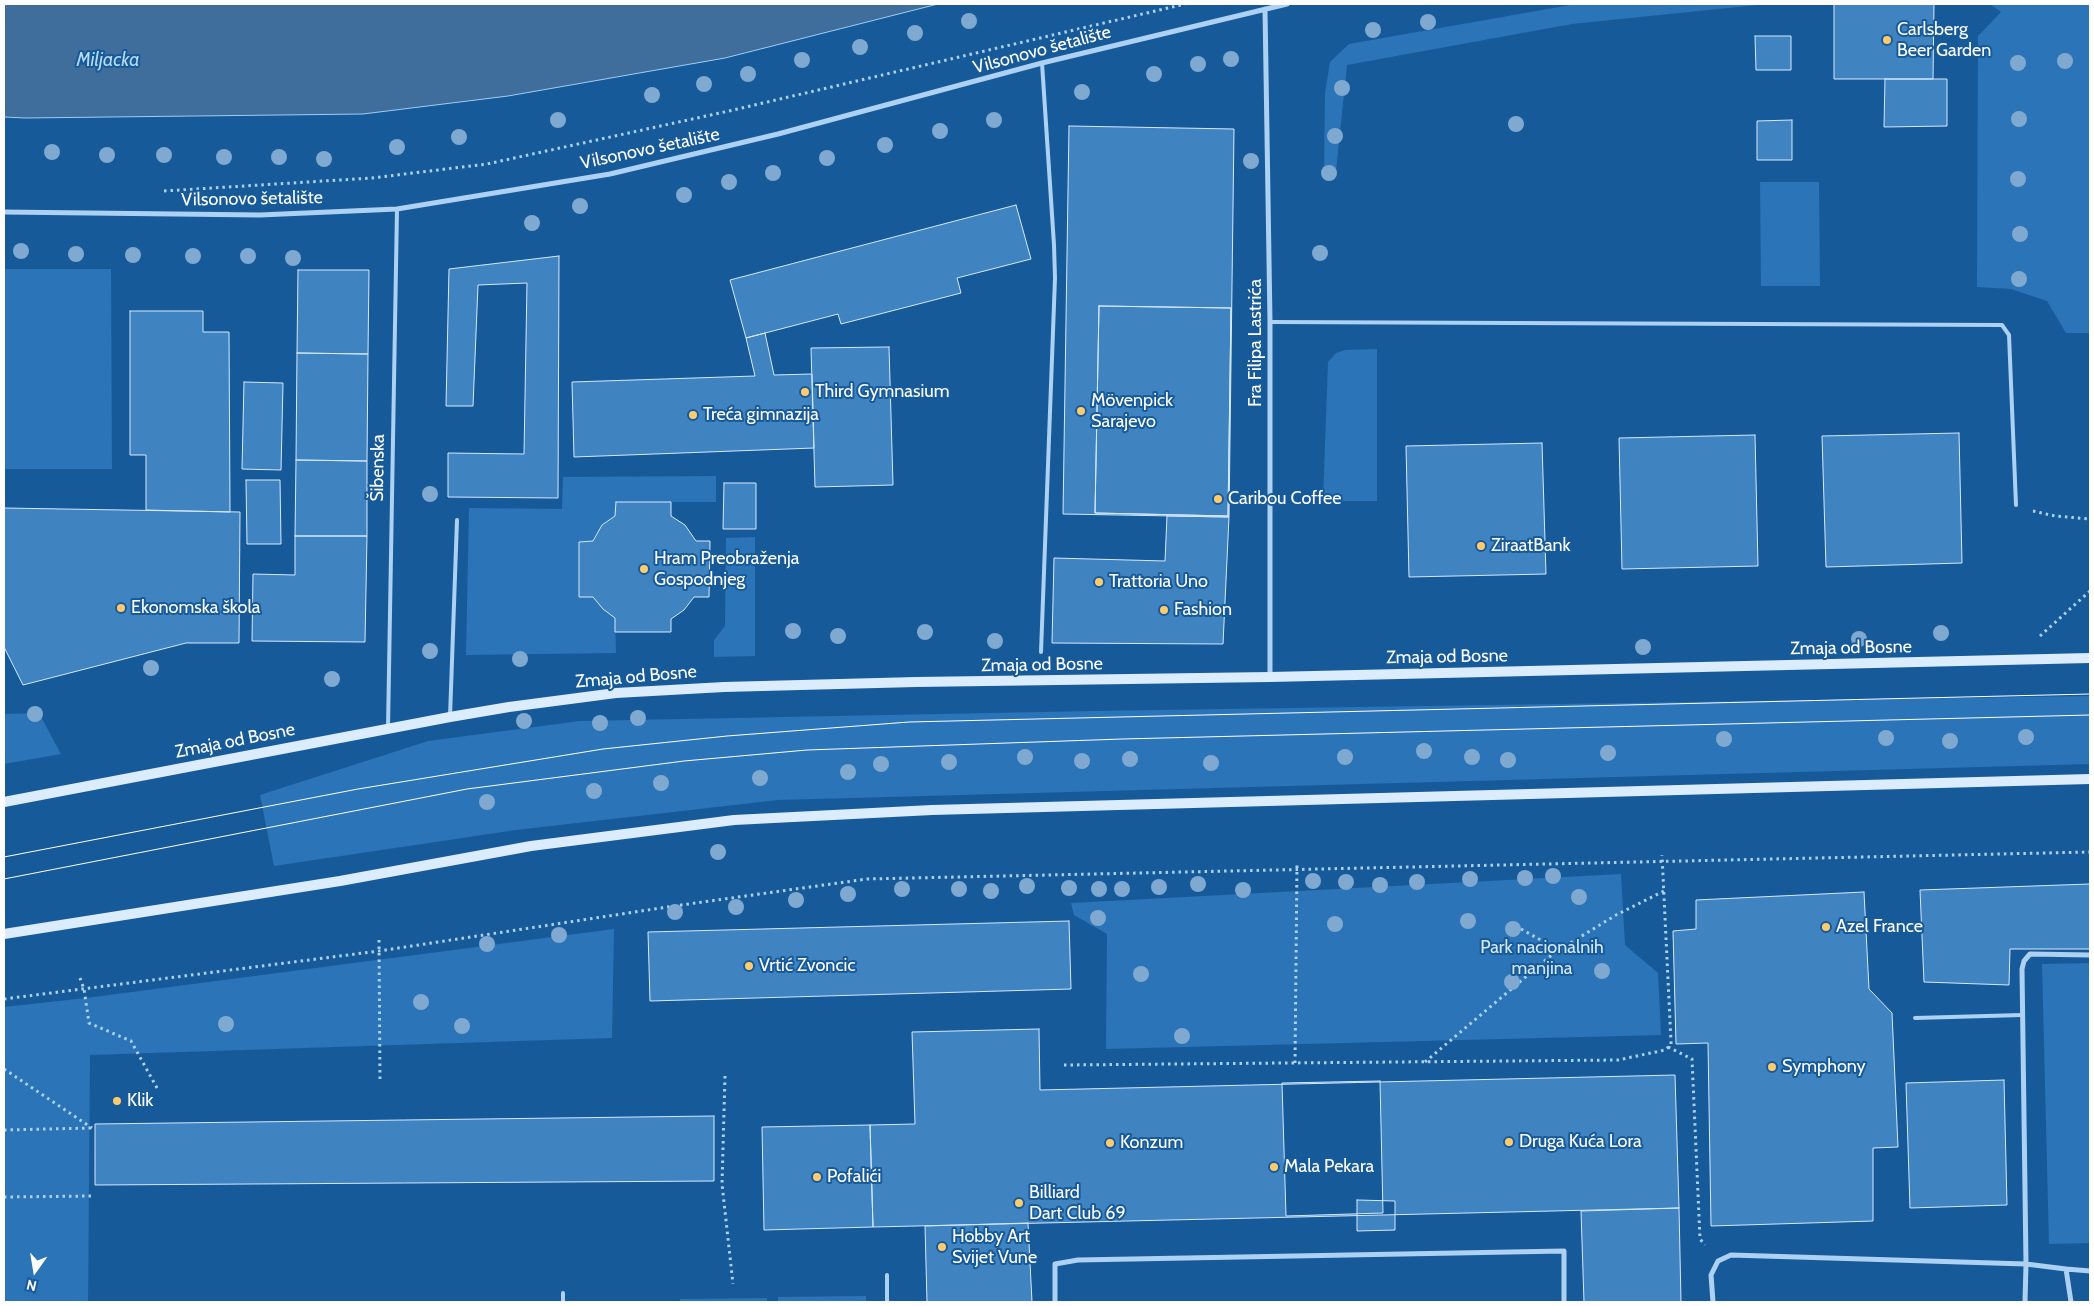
<!DOCTYPE html>
<meta charset="utf-8">
<style>
body{margin:0}
#map{position:relative;width:2094px;height:1306px;overflow:hidden;background:#175a9a;font-family:Cabin,sans-serif}
canvas{display:block}
.frame{position:absolute;inset:0;border:5px solid #fff;pointer-events:none}
.north{position:absolute;left:10px;top:1246px;width:50px;height:50px;-webkit-text-stroke:4px #175a9a;paint-order:stroke;rotate:193deg;font-size:14px;font-weight:700;line-height:20px;text-align:center;color:#fff}
.north::after{content:'';display:block;margin:auto;width:18px;height:22px;background:#fff;clip-path:polygon(50% 0,100% 100%,50% 72%,0 100%)}
</style>
<div id="map">
<canvas width="2094" height="1306"></canvas>
<div class="frame"></div>
<div class="north">N</div>
</div>
<script>
const g = document.querySelector('canvas').getContext('2d');
g.lineJoin = 'round';
function fill(path, color) { g.fillStyle = color; g.fill(path, 'evenodd'); }
const poly = rows => new Path2D(rows.map(r => 'M' + r).join(''));
function trace(path, color, width, dash) { g.strokeStyle = color; g.lineWidth = width; g.lineCap = dash ? 'butt' : 'round'; g.setLineDash(dash || []); g.stroke(path); }
function label(font, color, halo, rows, align = 'center') {
  g.font = font + ' Cabin,sans-serif'; g.lineWidth = 4; g.setLineDash([]); g.textBaseline = 'middle'; g.strokeStyle = halo; g.fillStyle = color; for (const [text, x, y, turn = 0] of rows) {
    g.save(); g.translate(x, y); g.rotate((+turn || 0) * Math.PI / 180); g.textAlign = isNaN(turn) ? turn : align; if (halo) g.strokeText(text, 0, 0); g.fillText(text, 0, 0); g.restore();
  }
}
const green = poly([
 [1576,4,1767,4,1572,24,1347,65,1336,171,1324,173,1325,93,1330,62,1349,44],
 [1990,4,2090,4,2090,333,2066,333,2047,301,2011,289,1977,287,1978,36,2001,12],
 [1760,182,1819,182,1820,286,1761,286],
 [4,269,111,269,112,469,4,469],
 [1377,349,1377,501,1323,501,1328,362,1336,353,1345,350],
 [716,476,716,502,616,502,615,516,602,525,593,541,579,542,579,597,593,597,603,609,615,618,616,653,466,655,469,508,562,509,563,477],
 [755,537,755,656,714,657,714,640,725,626,726,538],
 [2090,696,2090,764,778,800,516,830,274,866,260,795,428,741,580,721,1092,711],
 [39,713,61,754,4,764,4,714],
 [1621,874,1625,945,1658,973,1661,1035,1106,1049,1107,934,1074,915,1071,903],
 [614,929,612,1038,90,1055,88,1302,4,1302,4,1007,86,998],
 [2090,963,2090,1243,2049,1244,2042,964],
 [866,1296,866,1302,778,1302,778,1297],
 [767,1298,767,1302,680,1302,680,1299]
]);
const water = poly([
 [4,4,938,4,725,58,508,96,363,114,25,118,4,117,4,4]
]);
const building = poly([
 [1834,4,1934,4,1933,79,1834,79,1834,4],
 [1755,36,1791,36,1791,70,1756,70,1755,36],
 [1885,79,1947,79,1947,126,1884,127,1885,79],
 [1792,120,1792,160,1757,160,1757,121,1792,120],
 [1069,126,1234,129,1229,517,1063,514,1069,126],
 [1099,306,1231,308,1228,516,1095,513,1099,306],
 [1016,205,1031,259,957,278,961,293,841,324,838,314,746,338,730,280,1016,205],
 [559,256,558,498,448,497,448,453,524,454,527,283,478,285,473,406,446,406,449,269,559,256],
 [298,270,369,270,368,354,297,353,298,270],
 [1099,306,1231,308,1228,516,1095,513,1099,306],
 [130,311,203,311,203,332,229,332,230,512,146,510,146,455,130,455,130,311],
 [765,333,774,375,812,374,814,448,574,457,572,382,755,376,746,338,765,333],
 [889,347,893,485,815,487,811,348,889,347],
 [297,353,368,354,367,461,296,460,297,353],
 [244,382,283,383,281,470,242,469,244,382],
 [1959,433,1962,563,1826,567,1822,436,1959,433],
 [1755,435,1758,566,1622,569,1619,438,1755,435],
 [1542,443,1546,574,1409,577,1406,446,1542,443],
 [296,460,367,461,367,536,295,536,296,460],
 [246,480,280,480,281,544,247,544,246,480],
 [724,483,756,483,756,529,723,529,724,483],
 [616,502,671,502,671,516,685,525,696,541,710,541,709,597,694,597,684,610,671,619,671,632,615,632,615,618,603,609,593,597,579,597,579,542,593,541,602,525,615,516,616,502],
 [4,508,240,512,239,643,186,643,23,685,4,647,4,508],
 [1167,516,1229,517,1223,644,1052,643,1054,558,1165,561,1167,516],
 [295,536,367,536,365,642,252,641,253,574,295,575,295,536],
 [2090,884,2090,949,2010,949,2009,985,1924,982,1920,890,2090,884],
 [1864,892,1869,989,1892,1013,1898,1147,1873,1148,1873,1221,1711,1226,1708,1043,1676,1044,1673,931,1696,929,1696,900,1864,892],
 [1069,921,1071,989,650,1001,648,932,1069,921],
 [1039,1029,1040,1090,1675,1075,1679,1208,873,1227,870,1125,915,1124,912,1032,1039,1029],
 [2004,1080,2007,1205,1910,1208,1906,1083,2004,1080],
 [1380,1081,1383,1213,1286,1216,1282,1083,1380,1081],
 [714,1116,714,1181,95,1185,95,1124,714,1116],
 [870,1125,873,1227,764,1230,762,1127,870,1125],
 [1357,1200,1395,1201,1395,1230,1357,1231,1357,1200],
 [1679,1208,1681,1302,1584,1302,1581,1211,1679,1208],
 [1028,1223,1032,1302,927,1302,925,1226,1028,1223]
]);
const path = poly([
 [164,191,372,178,487,164,729,111,1185,4],
 [2033,511,2055,516,2090,519],
 [2040,636,2090,591],
 [1521,929,1546,943,1554,953],
 [379,940,380,1082],
 [80,978,84,989,89,1023,131,1041,157,1088],
 [4,999,379,951,674,906,867,879,2090,852],
 [1668,1047,1692,1059,1700,1239,1705,1245],
 [1425,1062,1554,953,1616,915,1664,891],
 [1295,1063,1297,863],
 [1064,1065,1618,1060,1665,1050,1671,1045,1671,1042,1662,855],
 [4,1069,92,1128],
 [725,1076,722,1184,733,1284],
 [4,1130,92,1128],
 [4,1197,93,1196]
]);
const service = poly([
 [1270,322,2002,325,2009,335,2016,505],
 [1041,652,1055,278,1054,245,1042,63],
 [450,717,457,520],
 [388,728,397,209],
 [1915,1018,2022,1015],
 [887,1275,887,1302],
 [563,1293,563,1302]
]);
const minor = poly([
 [1265,9,1270,322,1270,677],
 [4,212,260,215,397,209,610,174,778,134,1042,63,1287,4],
 [1055,1302,1055,1264,1078,1260,1564,1251,1564,1302],
 [1713,1302,1711,1275,1718,1261,1731,1255,2026,1264,2066,1269],
 [2025,1302,2026,1264,2022,969,2024,961,2030,954,2090,955],
 [2071,1302,2066,1269,2090,1271]
]);
const secondary = poly([
 [4,802,450,717,509,707,616,693,724,687,916,682,1270,677,2090,658],
 [4,934,340,881,531,846,734,820,932,810,2090,779]
]);
const tram = poly([
 [4,857,358,789,603,749,727,736,909,722,2090,694],
 [4,879,467,789,684,761,807,750,1122,739,2090,715]
]);
const trees = [
 [969,21],
 [1428,22],
 [1373,30],
 [915,33],
 [860,47],
 [1231,59],
 [802,60],
 [2065,61],
 [2018,63],
 [1198,64],
 [748,74],
 [1154,74],
 [704,84],
 [1342,88],
 [1082,92],
 [652,95],
 [2019,119],
 [558,120],
 [994,120],
 [1516,124],
 [940,131],
 [1335,136],
 [459,137],
 [885,145],
 [397,147],
 [52,152],
 [107,155],
 [164,155],
 [224,157],
 [279,157],
 [827,158],
 [324,159],
 [1251,161],
 [773,173],
 [1329,173],
 [2018,179],
 [729,182],
 [684,195],
 [580,206],
 [532,223],
 [2020,234],
 [21,251],
 [1320,253],
 [76,254],
 [133,255],
 [193,256],
 [248,256],
 [293,258],
 [2019,279],
 [430,494],
 [793,631],
 [925,632],
 [1941,633],
 [838,636],
 [1859,639],
 [995,641],
 [1643,647],
 [430,651],
 [520,659],
 [151,668],
 [332,679],
 [35,714],
 [638,718],
 [524,721],
 [600,723],
 [2026,737],
 [1886,738],
 [1724,739],
 [1950,741],
 [1424,751],
 [1608,753],
 [1025,757],
 [1345,757],
 [1472,757],
 [1130,759],
 [1508,760],
 [1082,761],
 [949,762],
 [1211,763],
 [881,764],
 [848,772],
 [760,778],
 [661,783],
 [594,791],
 [487,802],
 [718,852],
 [1553,876],
 [1525,878],
 [1470,879],
 [1313,881],
 [1346,882],
 [1417,882],
 [1198,884],
 [1380,885],
 [1027,886],
 [1159,887],
 [1069,888],
 [902,889],
 [959,889],
 [1099,889],
 [1122,889],
 [1243,890],
 [991,891],
 [848,894],
 [1579,897],
 [796,900],
 [736,907],
 [675,912],
 [1098,918],
 [1468,921],
 [1335,924],
 [1513,929],
 [559,935],
 [487,944],
 [1602,971],
 [1141,974],
 [1512,982],
 [421,1002],
 [226,1024],
 [462,1026],
 [1182,1036]
];
const markers = [
 [1887,40,5,"#ffcb6d"],
 [805,392,5,"#ffcb6d"],
 [1081,411,5,"#ffcb6d"],
 [693,415,5,"#ffcb6d"],
 [1218,499,5,"#ffcb6d"],
 [1481,546,5,"#ffcb6d"],
 [644,569,5,"#ffcb6d"],
 [1099,582,5,"#ffcb6d"],
 [121,608,5,"#ffcb6d"],
 [1164,610,5,"#ffcb6d"],
 [1826,927,5,"#ffcb6d"],
 [749,966,5,"#ffcb6d"],
 [1772,1067,5,"#ffcb6d"],
 [117,1101,5,"#ffcb6d"],
 [1509,1142,5,"#ffcb6d"],
 [1110,1143,5,"#ffcb6d"],
 [1274,1167,5,"#ffcb6d"],
 [817,1177,5,"#ffcb6d"],
 [1019,1203,5,"#ffcb6d"],
 [942,1247,5,"#ffcb6d"]
];
const poiNames = [
 ["Carlsberg",1897,30],
 ["Beer Garden",1897,51],
 ["Third Gymnasium",815,392],
 ["Mövenpick",1091,401],
 ["Sarajevo",1091,422],
 ["Treća gimnazija",703,415],
 ["Caribou Coffee",1228,499],
 ["ZiraatBank",1491,546],
 ["Hram Preobraženja",654,559],
 ["Gospodnjeg",654,580],
 ["Trattoria Uno",1109,582],
 ["Ekonomska škola",131,608],
 ["Fashion",1174,610],
 ["Azel France",1836,927],
 ["Vrtić Zvoncic",759,966],
 ["Symphony",1782,1067],
 ["Klik",127,1101],
 ["Druga Kuća Lora",1519,1142],
 ["Konzum",1120,1143],
 ["Mala Pekara",1284,1167],
 ["Pofalići",827,1177],
 ["Billiard",1029,1193],
 ["Dart Club 69",1029,1214],
 ["Hobby Art",952,1237],
 ["Svijet Vune",952,1258]
];
const streetNames = [
 ["Vilsonovo šetalište",1042,50,-15],
 ["Vilsonovo šetalište",650,149,-12],
 ["Vilsonovo šetalište",252,199,-1],
 ["Fra Filipa Lastrića",1256,343,-90],
 ["Šibenska",378,468,-89],
 ["Zmaja od Bosne",1851,648,-1],
 ["Zmaja od Bosne",1447,657,-1],
 ["Zmaja od Bosne",1042,665,-1],
 ["Zmaja od Bosne",636,677,-5],
 ["Zmaja od Bosne",235,741,-11]
];
const parkNames = [
 ["Park nacionalnih",1542,948],
 ["manjina",1542,969]
];
const waterNames = [
 ["Miljacka",108,60]
];
fill(green, '#2b74b8');
fill(water, '#3f6e9c');
trace(water, '#9fcdf4', 1);
fill(building, '#4083c1');
trace(building, '#d4e9fc', 1);
trace(path, '#add1f2', 3, [2.5, 4]);
trace(service, '#add1f2', 4);
trace(minor, '#add1f2', 5);
trace(secondary, '#dbecfc', 10);
trace(tram, '#fff', 1);
g.fillStyle = '#7fa9d0';
for (const [x, y] of trees) { g.beginPath(); g.arc(x, y, 8, 0, 2 * Math.PI); g.fill(); }
for (const [x, y, r, color] of markers) { const dot = new Path2D(); dot.arc(x, y, r, 0, 2 * Math.PI); g.fillStyle = color; g.fill(dot); trace(dot, '#175a9a', 2); }
label('18px', '#fff', '#175a9a', poiNames, 'left');
label('18px', '#fff', '#175a9a', streetNames);
label('18px', '#d4e9fc', '#175a9a', parkNames);
label('italic 19px', '#b9dbf8', '#175a9a', waterNames);
</script>
